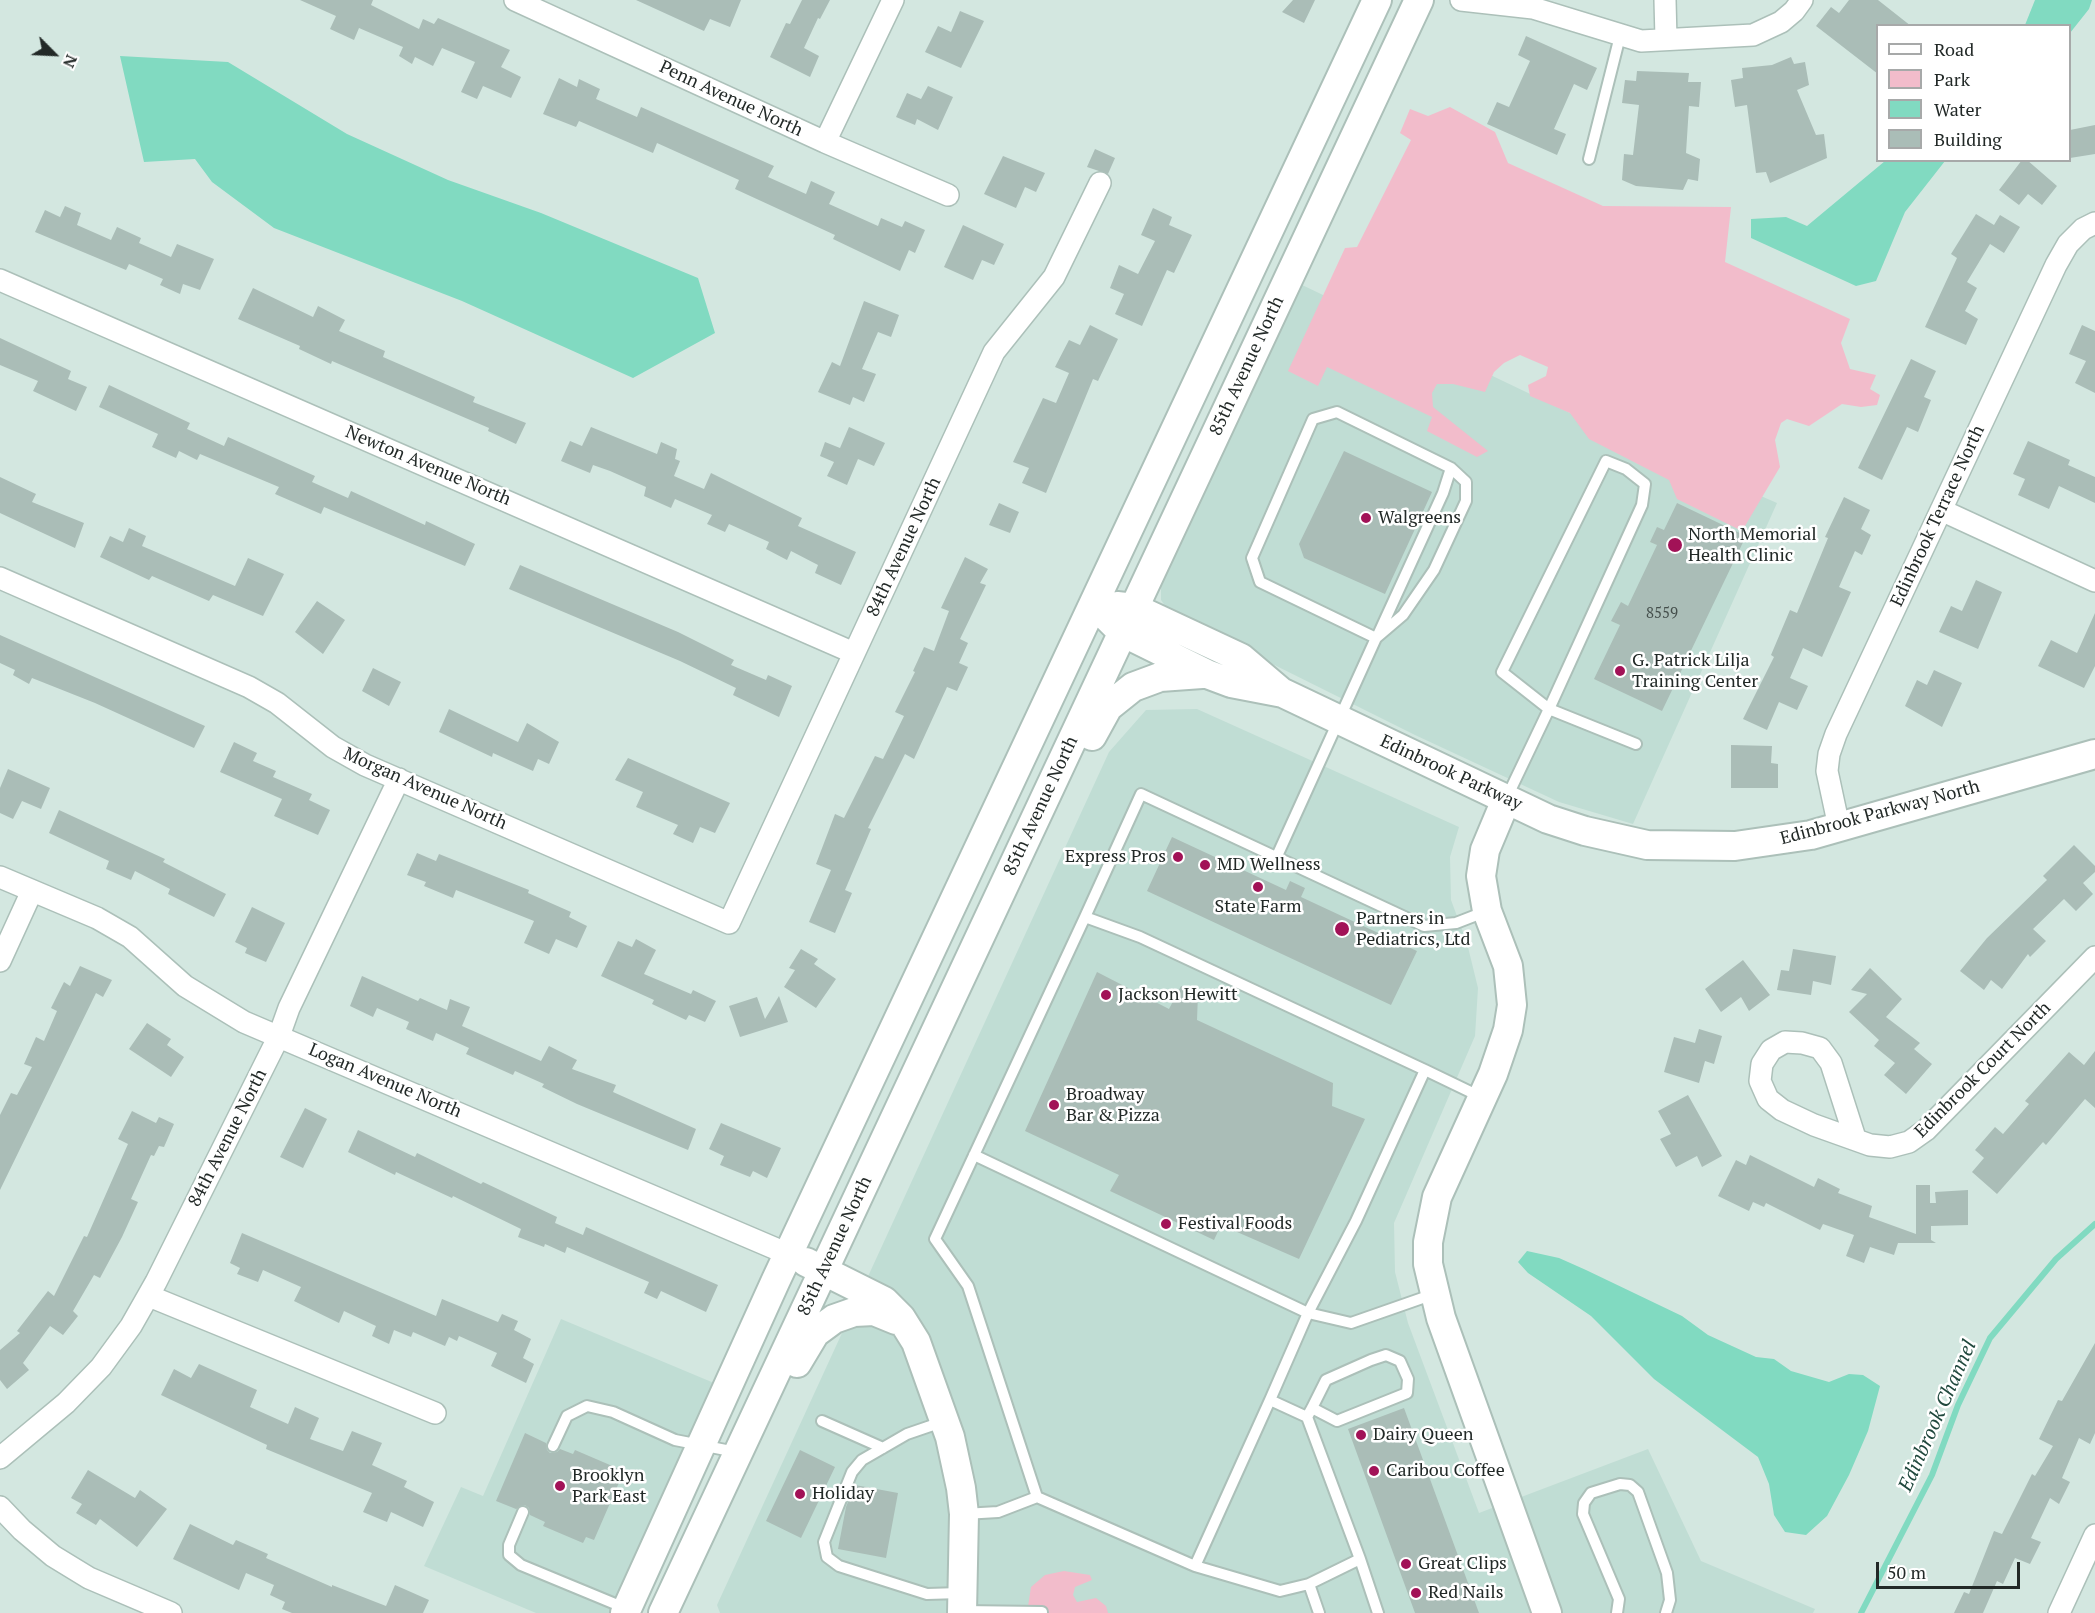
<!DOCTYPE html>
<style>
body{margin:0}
#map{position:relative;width:2095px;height:1613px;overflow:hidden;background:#d3e7e0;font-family:"PT Serif",serif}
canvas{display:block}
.legend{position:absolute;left:1876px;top:24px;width:195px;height:138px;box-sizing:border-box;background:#fff;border:2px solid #a7a9a9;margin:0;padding:8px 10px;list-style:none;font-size:18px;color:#222927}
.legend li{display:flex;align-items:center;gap:12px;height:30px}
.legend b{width:30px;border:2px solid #a7a9a9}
.north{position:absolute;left:24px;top:24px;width:60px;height:60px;-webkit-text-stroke:4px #fff;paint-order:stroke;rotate:114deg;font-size:16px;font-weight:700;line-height:24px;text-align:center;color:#222927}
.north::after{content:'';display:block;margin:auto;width:21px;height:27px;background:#222927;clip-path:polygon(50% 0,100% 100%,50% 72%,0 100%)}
.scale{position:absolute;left:1876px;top:1562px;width:144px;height:27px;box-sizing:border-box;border:3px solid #222927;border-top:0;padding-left:8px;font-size:18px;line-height:21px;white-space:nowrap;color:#222927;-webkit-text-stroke:4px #fff;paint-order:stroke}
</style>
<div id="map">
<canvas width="2095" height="1613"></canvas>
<ul class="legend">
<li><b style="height:8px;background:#fff"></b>Road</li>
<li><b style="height:16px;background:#f2bccb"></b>Park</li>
<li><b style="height:16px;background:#81dac1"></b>Water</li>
<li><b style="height:16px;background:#aabdb7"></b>Building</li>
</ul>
<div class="north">N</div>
<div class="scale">50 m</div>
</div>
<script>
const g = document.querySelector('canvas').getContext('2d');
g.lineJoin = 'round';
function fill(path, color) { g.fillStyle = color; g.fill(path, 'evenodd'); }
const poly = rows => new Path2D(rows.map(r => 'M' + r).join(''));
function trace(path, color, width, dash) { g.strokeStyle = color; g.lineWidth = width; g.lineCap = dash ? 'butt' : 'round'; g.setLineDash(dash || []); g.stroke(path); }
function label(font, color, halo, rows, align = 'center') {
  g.font = font + ' "PT Serif",serif'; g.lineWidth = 5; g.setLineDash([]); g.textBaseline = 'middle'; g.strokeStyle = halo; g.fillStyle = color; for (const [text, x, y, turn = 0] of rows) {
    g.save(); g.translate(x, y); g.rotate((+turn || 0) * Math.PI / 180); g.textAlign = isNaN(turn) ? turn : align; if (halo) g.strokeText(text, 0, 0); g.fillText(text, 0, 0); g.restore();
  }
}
const built = poly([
 [1300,284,1570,413,1777,503,1633,824,1559,802,1415,735,1170,613,1161,600,1161,583],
 [1197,709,1459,827,1450,857,1451,900,1467,943,1478,988,1475,1036,1394,1223,1395,1272,1408,1323,1479,1513,1648,1449,1701,1561,1815,1609,1813,1613,720,1613,717,1605,1109,752,1146,710],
 [561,1319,714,1383,612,1613,536,1613,424,1566,461,1487,483,1496]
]);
const green = poly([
 [1450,107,1495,132,1508,163,1603,206,1731,207,1725,262,1850,319,1841,343,1850,369,1876,375,1870,389,1880,395,1877,405,1861,407,1842,404,1809,426,1787,419,1781,423,1775,440,1780,467,1742,531,1677,499,1669,480,1589,439,1570,413,1530,396,1528,385,1546,376,1548,367,1520,355,1504,363,1494,372,1485,392,1453,384,1437,384,1432,393,1433,407,1488,451,1477,457,1427,431,1432,417,1327,367,1318,386,1288,371,1345,248,1357,247,1411,140,1400,133,1410,109,1428,116],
 [1064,1571,1090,1575,1092,1580,1075,1587,1073,1595,1077,1602,1096,1598,1106,1606,1108,1613,1027,1613,1031,1587,1045,1575]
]);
const water = poly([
 [2035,0,2092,0,2089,9,2070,33,2070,26,2025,25],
 [120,56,228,62,347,134,448,180,541,213,698,278,715,333,633,378,462,301,274,228,212,182,195,159,144,162],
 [1885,161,1945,161,1905,212,1876,281,1856,286,1751,238,1751,219,1786,217,1807,226],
 [1527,1251,1559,1258,1586,1270,1682,1316,1708,1335,1756,1357,1774,1359,1791,1371,1829,1382,1849,1374,1863,1375,1880,1386,1868,1431,1849,1475,1827,1516,1806,1535,1785,1532,1774,1515,1769,1484,1758,1457,1654,1379,1591,1316,1528,1273,1518,1262]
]);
const stream = poly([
 [1861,1613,1932,1475,1958,1405,1990,1338,2056,1259,2095,1224]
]);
const building = poly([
 [300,0,373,0,371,5,419,29,423,19,434,24,438,18,510,50,501,67,521,77,511,98,483,86,477,99,461,92,475,62,442,48,433,66,415,57,412,64,399,56,403,47,359,28,354,40,330,29,336,16],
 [636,0,741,0,730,27,710,19,704,31],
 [802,0,830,0,820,19,818,18,804,48,819,56,810,77,770,57,786,23,790,24],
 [1293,0,1315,0,1304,23,1282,12],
 [1849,0,1878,0,1911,26,1878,26,1878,74,1816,26,1831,7,1839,13],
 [960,11,984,21,961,68,925,52,938,26,951,32],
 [1526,36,1597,68,1587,90,1574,84,1554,129,1566,134,1557,155,1487,124,1497,102,1509,107,1530,61,1518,55],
 [1791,57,1794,64,1805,62,1809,85,1797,90,1816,135,1824,134,1827,158,1770,183,1766,172,1756,173,1747,105,1735,107,1731,80,1743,78,1742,68,1772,65],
 [1637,71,1689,73,1688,82,1701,82,1699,107,1689,106,1686,153,1700,159,1698,181,1688,179,1683,190,1636,186,1622,180,1624,154,1633,155,1639,105,1622,103,1625,80,1636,81],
 [559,78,577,87,579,79,600,89,596,99,637,117,641,107,774,166,768,177,806,194,811,181,835,192,829,204,878,226,881,218,902,227,905,221,925,230,915,253,909,250,900,271,833,239,835,235,735,189,739,180,657,143,653,153,579,121,576,127,543,114],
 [928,86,953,97,938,130,917,119,915,125,896,117,907,93,921,99],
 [2095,125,2095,154,2070,158,2070,130],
 [1095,149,1115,158,1108,174,1087,167],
 [1003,156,1045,173,1036,192,1025,187,1016,208,984,194],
 [2022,160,2027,160,2057,186,2042,205,2028,194,2019,205,1999,190],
 [65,206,81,213,77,225,111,240,117,227,141,238,139,243,171,257,177,244,214,259,200,290,183,284,180,294,160,285,163,279,129,264,126,270,35,232,45,210,60,217],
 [1153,208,1172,217,1169,225,1192,235,1174,273,1167,270,1142,326,1115,314,1124,294,1110,288,1119,265,1138,274,1155,241,1141,235],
 [1976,214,1994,225,2000,215,2020,227,2004,253,1990,244,1967,282,1977,288,1965,311,1978,319,1966,345,1925,327,1957,258,1951,254],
 [963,225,1004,244,994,265,982,260,973,280,944,267],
 [253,288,313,317,318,306,345,320,339,331,385,351,383,357,475,397,473,402,526,423,516,444,488,431,489,428,332,361,331,364,299,349,300,346,238,319],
 [864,301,899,315,891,337,878,332,862,369,876,374,864,402,853,397,850,405,818,392,832,362,840,366],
 [1090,325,1118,339,1098,381,1093,379,1046,493,1022,483,1029,468,1013,462,1043,398,1056,403,1069,373,1055,367,1069,340,1080,345],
 [2082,325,2095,331,2095,393,2075,383,2086,361,2069,354],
 [0,338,71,371,68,379,87,387,76,411,33,391,38,381,0,365],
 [1911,359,1936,371,1924,397,1931,400,1918,432,1907,427,1882,480,1858,468],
 [109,385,190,423,187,429,224,446,228,437,315,476,312,482,348,498,351,491,425,525,426,521,475,544,465,566,324,507,321,514,275,494,279,487,200,454,197,460,179,451,176,458,152,447,158,434,99,407],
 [591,427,657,454,661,442,677,449,675,459,680,461,674,476,704,489,711,473,802,518,798,526,856,552,841,585,815,573,818,565,791,551,787,560,766,549,769,542,729,524,725,532,707,524,712,515,675,499,671,508,644,496,646,487,610,471,593,465,590,473,561,461,570,441,582,446],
 [849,427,885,443,874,466,858,459,847,485,827,476,834,462,820,456,825,442,840,448],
 [2028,441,2070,460,2068,465,2095,477,2095,503,2059,486,2049,509,2018,495,2025,479,2013,474],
 [1344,451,1432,492,1385,594,1304,558,1299,544],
 [0,477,36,494,32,502,84,523,75,548,0,513],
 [1844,497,1870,510,1861,529,1871,535,1862,555,1855,551,1839,587,1851,592,1822,657,1803,648,1790,678,1808,686,1797,710,1779,702,1767,730,1743,719,1774,657,1771,655,1790,610,1797,613,1828,538,1825,537],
 [999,503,1019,512,1010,533,989,525],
 [1677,503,1746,536,1662,711,1594,679,1620,625,1611,621,1621,602,1628,606,1657,545,1650,542,1657,527,1664,530],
 [129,528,146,536,142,546,235,586,248,558,284,574,263,616,213,595,209,601,152,576,149,580,100,557,110,536,123,542],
 [965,557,988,569,980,583,986,585,960,639,968,643,959,663,968,667,957,691,947,687,914,759,905,754,868,828,871,829,845,890,852,893,835,933,809,922,831,870,816,864,835,814,844,818,875,756,883,759,904,716,895,712,915,672,913,671,924,647,934,651,949,611,941,608],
 [520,565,678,632,734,660,731,665,766,680,768,675,792,686,779,717,733,695,736,688,680,661,509,589],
 [1976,580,2002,592,1978,649,1939,632,1951,606,1962,611],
 [317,601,345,620,323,654,295,632],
 [2095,613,2095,666,2084,688,2038,666,2051,640,2077,653],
 [0,635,205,726,194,748,95,703,32,678,29,684,13,675,15,670,0,663],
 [373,668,401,682,389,706,362,691],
 [1934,670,1962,683,1942,727,1905,706,1917,680,1927,685],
 [449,709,518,742,527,723,559,742,549,764,538,759,533,771,493,753,492,757,439,732],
 [234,742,257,753,253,761,276,771,273,777,312,794,309,800,330,810,318,835,274,816,282,799,220,772],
 [1731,745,1772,746,1771,763,1778,764,1778,788,1731,788],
 [628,758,730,803,715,833,700,827,693,843,673,834,678,825,636,807,643,792,615,780],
 [8,769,50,788,41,809,22,801,13,819,0,813,0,788],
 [59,810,165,859,163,862,226,894,214,917,168,894,170,889,135,871,131,880,106,869,109,861,49,833],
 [1172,837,1286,890,1290,881,1305,888,1301,897,1417,951,1391,1005,1147,891],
 [2074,845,2095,866,2095,872,2083,883,2093,894,2076,911,2064,899,2033,929,2046,941,2030,957,2028,954,2002,989,1991,980,1984,990,1960,971,1987,938,2047,880,2043,876],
 [417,853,436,861,439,854,529,890,528,893,571,912,569,917,587,926,577,948,556,939,549,954,524,943,534,921,456,890,453,898,424,886,426,882,407,875],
 [252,907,285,923,266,962,245,953,247,948,235,942],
 [636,939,656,950,644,974,691,994,693,990,716,1001,705,1022,689,1015,686,1020,652,1004,654,1000,601,976,618,941,632,947],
 [801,949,818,959,814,964,836,979,816,1008,784,987,795,970,789,968],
 [1793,949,1836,956,1831,985,1813,981,1811,995,1777,990,1781,970,1789,971],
 [1743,960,1770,995,1749,1011,1741,997,1721,1012,1705,989],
 [80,966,112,980,103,997,96,993,0,1190,0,1115,11,1093,17,1095,32,1067,24,1064,36,1037,44,1041,57,1011,51,1008,64,982,70,986],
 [1870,968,1902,999,1886,1017,1920,1043,1914,1049,1932,1064,1906,1094,1884,1075,1895,1063,1874,1046,1879,1040,1849,1012,1867,994,1851,990],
 [1097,972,1169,1009,1181,986,1198,994,1197,1020,1333,1083,1332,1106,1365,1119,1299,1259,1221,1225,1214,1240,1110,1191,1119,1175,1025,1131],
 [362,976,418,1001,420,998,447,1010,450,999,470,1007,462,1026,541,1061,549,1046,577,1060,572,1069,616,1085,613,1092,696,1129,688,1150,577,1104,542,1087,544,1084,515,1071,513,1075,466,1054,469,1048,436,1033,433,1041,406,1029,409,1022,377,1008,373,1017,350,1006],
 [779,996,788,1022,740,1037,729,1006,757,997,765,1019],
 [147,1023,171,1039,167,1045,184,1057,171,1077,129,1049],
 [1699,1029,1722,1036,1714,1064,1705,1061,1699,1083,1664,1072,1674,1037,1695,1043],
 [2095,1051,2095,1108,2085,1099,2046,1145,2043,1142,1997,1194,1972,1172,1984,1158,1975,1150,1995,1127,2003,1134,2029,1104,2025,1101,2069,1052,2084,1065],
 [1688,1095,1722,1156,1702,1167,1697,1156,1676,1167,1660,1139,1671,1134,1658,1111],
 [305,1108,327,1119,303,1168,280,1157],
 [132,1111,156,1123,159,1117,174,1124,164,1147,159,1146,154,1156,151,1155,131,1199,138,1202,122,1237,100,1278,94,1275,73,1311,78,1316,63,1335,50,1326,23,1363,29,1370,7,1389,0,1380,0,1350,20,1333,17,1331,48,1291,54,1296,84,1236,87,1237,128,1144,118,1139],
 [721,1123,781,1148,767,1178,753,1171,750,1177,720,1165,724,1156,709,1149],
 [358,1130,415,1157,417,1153,481,1184,483,1182,557,1217,555,1223,583,1235,586,1227,718,1285,706,1312,661,1291,657,1299,644,1293,649,1282,567,1247,565,1253,545,1244,544,1247,518,1237,521,1229,453,1196,452,1198,396,1172,395,1175,348,1152],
 [1750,1155,1814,1187,1818,1178,1840,1189,1838,1193,1872,1206,1869,1217,1916,1234,1916,1185,1930,1185,1930,1203,1936,1203,1935,1192,1968,1190,1968,1225,1931,1226,1931,1240,1936,1243,1898,1243,1894,1255,1870,1247,1864,1263,1846,1256,1854,1235,1823,1224,1820,1230,1766,1203,1764,1207,1753,1202,1749,1211,1718,1196,1736,1160,1746,1165],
 [242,1233,436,1316,442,1299,498,1322,502,1314,518,1321,514,1330,531,1339,523,1358,534,1364,526,1383,491,1366,497,1353,459,1336,457,1341,449,1337,445,1346,413,1332,411,1337,394,1330,389,1344,372,1336,376,1326,344,1311,339,1323,294,1301,301,1287,263,1270,258,1282,237,1274,240,1268,230,1263],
 [2095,1343,2095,1433,2090,1444,2079,1438,2062,1478,2070,1482,2059,1504,2050,1498,2031,1538,2041,1542,2030,1564,2015,1558,2003,1584,1997,1581,1983,1613,1954,1613,1964,1592,1969,1594,1994,1531,2002,1534,2032,1474,2035,1476,2053,1446,2039,1439,2058,1400,2062,1401],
 [199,1364,257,1390,250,1407,288,1424,295,1407,319,1418,310,1439,343,1451,352,1431,382,1443,372,1465,407,1481,404,1487,434,1502,423,1527,391,1512,387,1522,363,1512,372,1493,266,1449,267,1445,161,1395,174,1369,191,1378],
 [1404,1408,1479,1613,1415,1613,1348,1429],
 [525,1433,546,1443,547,1450,550,1453,557,1452,560,1449,573,1454,575,1450,624,1471,594,1540,586,1537,583,1543,543,1526,545,1522,530,1515,529,1508,525,1505,516,1509,496,1501],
 [800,1450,835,1467,801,1538,766,1521],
 [88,1470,135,1498,140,1490,167,1509,137,1547,100,1519,96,1525,76,1513,82,1504,71,1498],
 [855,1485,898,1493,886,1558,838,1549,846,1507],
 [190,1524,233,1545,236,1540,268,1554,266,1558,332,1587,332,1585,386,1606,395,1585,429,1600,423,1613,292,1613,282,1609,285,1602,270,1595,274,1585,246,1573,239,1590,173,1559]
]);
const lane = poly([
 [1589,159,1620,36],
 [1378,635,1443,493,1451,468],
 [1507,797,1549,709,1642,505,1645,484,1626,469,1606,461,1502,672,1549,709,1636,744],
 [1277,856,1376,638,1260,582,1252,558,1313,419,1337,412,1451,468,1466,482,1466,501,1434,570,1403,615,1376,638],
 [1085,917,1141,794,1424,926,1456,923,1487,911],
 [974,1155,1308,1313,1356,1221,1425,1070,1481,1097],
 [1307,1417,1312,1408,1326,1380,1371,1360,1386,1355,1400,1361,1408,1379,1407,1393,1337,1421,1312,1408],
 [822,1421,883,1448],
 [945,1421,907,1434,862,1460,852,1472,824,1542,827,1557,839,1566,927,1594,960,1593],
 [553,1446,567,1416,587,1406,613,1412,675,1440,736,1452],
 [1037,1497,968,1286,935,1239,1085,917,1140,937,1425,1070],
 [523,1512,509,1545,509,1555,521,1565,625,1608],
 [964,1514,998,1512,1037,1497,1195,1566,1280,1591,1309,1584,1319,1613],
 [1360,1559,1307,1417,1270,1400,1308,1313,1351,1323,1434,1294],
 [1195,1566,1270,1400],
 [1309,1584,1360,1559,1378,1613],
 [962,1611,1042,1612],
 [1617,1613,1619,1599,1583,1514,1584,1503,1591,1493,1620,1484,1630,1485,1638,1492,1667,1573,1670,1600,1666,1613]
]);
const street = poly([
 [515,0,825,142,948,195],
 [1461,0,1533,8,1641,41,1753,35,1781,22,1794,11,1802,0],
 [1665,0,1666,39],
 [825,142,893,0],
 [0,280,854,653],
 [1941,510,2095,581],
 [0,578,249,687,277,703,333,747,365,765,729,923,994,352,1054,277,1100,183],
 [1839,827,1827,771,1829,754,1836,734,2056,265,2068,244,2083,229,2095,223],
 [0,877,97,918,130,937,185,986,244,1022,788,1254],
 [0,961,32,891],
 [1855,1138,1831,1063,1820,1048,1802,1043,1785,1042,1771,1050,1762,1064,1760,1081,1768,1099,1782,1110,1814,1125,1870,1145,1890,1147,1909,1142,1926,1130,2095,957],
 [149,1296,435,1413],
 [0,1458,66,1403,101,1367,131,1326,156,1282,279,1036,289,1008,399,779],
 [0,1507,22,1530,53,1556,89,1578,171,1613],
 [2059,1613,2095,1535]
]);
const secondary = poly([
 [1117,606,1134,608,1241,658,1281,692],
 [1108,618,1122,632,1207,674,1231,683,1283,693,1548,819,1585,831,1647,845,1735,846,1811,835,2095,754],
 [1092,736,1108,707,1133,687,1160,677,1202,674],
 [1506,800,1485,850,1481,876,1487,911,1508,966,1512,1005,1508,1030,1493,1074,1437,1197,1428,1242,1428,1264,1441,1318,1547,1613],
 [806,1262,884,1301,901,1318,916,1342,950,1437,961,1488,964,1514,962,1613],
 [797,1363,815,1333,834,1319,854,1312,874,1311,896,1320],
 [625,1613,776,1280,1377,0],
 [663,1613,1419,0]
]);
const markers = [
 [1366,518,6,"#a21257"],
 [1675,545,8,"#a21257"],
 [1620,671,6,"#a21257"],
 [1178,857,6,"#a21257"],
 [1205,865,6,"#a21257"],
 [1258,887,6,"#a21257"],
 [1342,929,8,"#a21257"],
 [1106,995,6,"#a21257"],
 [1054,1105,6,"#a21257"],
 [1166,1224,6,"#a21257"],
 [1361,1435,6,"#a21257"],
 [1374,1471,6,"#a21257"],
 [560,1486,6,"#a21257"],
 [800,1494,6,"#a21257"],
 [1406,1564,6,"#a21257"],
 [1416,1593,6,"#a21257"]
];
const numberNames = [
 ["8559",1662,614]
];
const streetNames = [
 ["Penn Avenue North",731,99,25],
 ["85th Avenue North",1247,366,-65],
 ["Newton Avenue North",428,466,23],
 ["Edinbrook Terrace North",1938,516,-65],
 ["84th Avenue North",904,547,-65],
 ["Edinbrook Parkway",1451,773,25],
 ["Morgan Avenue North",425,789,24],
 ["85th Avenue North",1041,806,-65],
 ["Edinbrook Parkway North",1880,813,-15],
 ["Edinbrook Court North",1983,1070,-45],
 ["Logan Avenue North",385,1081,23],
 ["84th Avenue North",228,1138,-63],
 ["85th Avenue North",835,1246,-65]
];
const poiNames = [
 ["Walgreens",1378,518],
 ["North Memorial",1688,535],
 ["Health Clinic",1688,556],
 ["G. Patrick Lilja",1632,661],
 ["Training Center",1632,682],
 ["Express Pros",1166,857,"right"],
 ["MD Wellness",1217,865],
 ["State Farm",1258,907,"center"],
 ["Partners in",1356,919],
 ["Pediatrics, Ltd",1356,940],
 ["Jackson Hewitt",1118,995],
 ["Broadway",1066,1095],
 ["Bar & Pizza",1066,1116],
 ["Festival Foods",1178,1224],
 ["Dairy Queen",1373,1435],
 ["Caribou Coffee",1386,1471],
 ["Brooklyn",572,1476],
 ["Park East",572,1497],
 ["Holiday",812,1494],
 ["Great Clips",1418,1564],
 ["Red Nails",1428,1593]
];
const waterNames = [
 ["Edinbrook Channel",1938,1416,-66]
];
fill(built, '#c0ddd4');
fill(green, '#f2bccb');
fill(water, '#81dac1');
trace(stream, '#81dac1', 6);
fill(building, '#aabdb7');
trace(lane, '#acc0b9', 14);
trace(street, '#acc0b9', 24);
trace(secondary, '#acc0b9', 32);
trace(lane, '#fff', 10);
trace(street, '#fff', 21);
trace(secondary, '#fff', 28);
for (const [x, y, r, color] of markers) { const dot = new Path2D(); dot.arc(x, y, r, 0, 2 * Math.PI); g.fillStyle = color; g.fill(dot); trace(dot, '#fff', 2); }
label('15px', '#444e4b', null, numberNames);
label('18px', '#222927', '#fff', streetNames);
label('18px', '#222927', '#fff', poiNames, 'left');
label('italic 20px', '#20483d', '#fff', waterNames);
</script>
